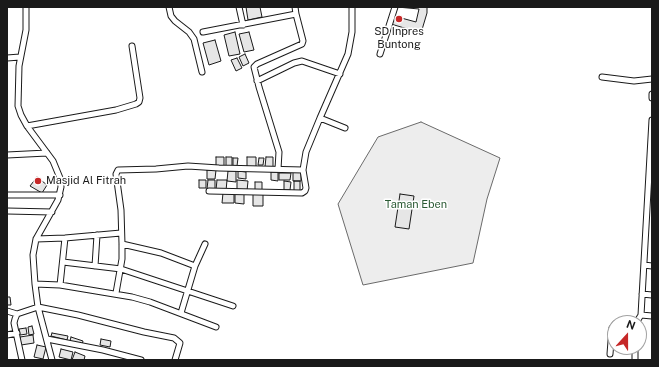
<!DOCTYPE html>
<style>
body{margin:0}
#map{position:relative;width:659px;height:367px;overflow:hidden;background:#fff;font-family:"Public Sans",sans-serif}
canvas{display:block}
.frame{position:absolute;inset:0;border:8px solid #1a1a1a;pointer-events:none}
.north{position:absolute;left:607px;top:315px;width:40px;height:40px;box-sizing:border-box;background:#fff;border:1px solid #a3a3a3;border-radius:50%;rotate:21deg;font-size:11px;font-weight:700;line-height:16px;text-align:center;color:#1a1a1a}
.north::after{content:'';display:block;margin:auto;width:14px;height:18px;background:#c62828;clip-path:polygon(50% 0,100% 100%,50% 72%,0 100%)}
</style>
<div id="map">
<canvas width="659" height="367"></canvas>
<div class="frame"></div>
<div class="north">N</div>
</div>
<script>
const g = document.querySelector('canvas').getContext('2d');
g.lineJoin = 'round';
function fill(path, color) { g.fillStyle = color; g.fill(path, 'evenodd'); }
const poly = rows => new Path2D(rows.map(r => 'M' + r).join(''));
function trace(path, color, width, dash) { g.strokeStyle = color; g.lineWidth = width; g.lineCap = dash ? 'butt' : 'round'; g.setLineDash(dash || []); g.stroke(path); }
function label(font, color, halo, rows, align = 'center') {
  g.font = font + ' "Public Sans",sans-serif'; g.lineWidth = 3; g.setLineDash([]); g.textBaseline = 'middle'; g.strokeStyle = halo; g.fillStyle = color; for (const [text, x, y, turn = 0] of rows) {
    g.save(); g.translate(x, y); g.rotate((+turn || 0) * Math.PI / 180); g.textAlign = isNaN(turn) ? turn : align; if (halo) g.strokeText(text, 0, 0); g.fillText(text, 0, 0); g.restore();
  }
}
const green = poly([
 [421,122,500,158,487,199,473,263,363,285,338,204,378,137,421,122]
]);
const building = poly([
 [246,7,260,7,262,17,248,20,246,7],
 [397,7,427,7,427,13,421,33,391,24,394,16,416,22,419,9,397,7],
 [235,32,240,54,229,56,224,35,235,32],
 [249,32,254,50,244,52,239,34,249,32],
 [215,40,221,61,209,65,203,43,215,40],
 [245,54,249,63,243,66,239,57,245,54],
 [237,58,242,68,236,71,231,60,237,58],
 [216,157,224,157,224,166,216,166,216,157],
 [226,157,232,157,232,166,226,166,226,157],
 [247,157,256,157,256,168,247,167,247,157],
 [266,157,273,157,273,167,265,167,266,157],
 [233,158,238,158,237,166,233,166,233,158],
 [259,158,264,158,263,165,258,165,259,158],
 [207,170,216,170,215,179,207,179,207,170],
 [228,171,236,171,236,182,227,181,228,171],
 [238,171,246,172,246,179,238,178,238,171],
 [271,172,278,172,278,181,271,180,271,172],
 [293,172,301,172,301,181,293,181,293,172],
 [279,173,291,173,290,180,279,180,279,173],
 [37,177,47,185,42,193,30,186,37,177],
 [199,180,206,180,206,188,199,188,199,180],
 [208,180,215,180,215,189,207,189,208,180],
 [217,180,227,180,226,191,216,190,217,180],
 [237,180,248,181,247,191,237,190,237,180],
 [284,181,291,182,290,190,284,190,284,181],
 [294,181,300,181,300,191,294,191,294,181],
 [255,182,262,182,262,190,255,190,255,182],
 [223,193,234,193,234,203,222,203,223,193],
 [235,193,244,193,244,204,235,203,235,193],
 [253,194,263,194,263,206,253,206,253,194],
 [400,194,414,196,409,229,395,227,400,194],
 [7,297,10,297,11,305,7,305,7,297],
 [32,326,34,334,29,335,28,327,32,326],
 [26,328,27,334,20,335,19,329,26,328],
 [52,333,68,336,67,340,51,336,52,333],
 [33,335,34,343,21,345,20,337,33,335],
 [71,337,83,341,82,345,70,341,71,337],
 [101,339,111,341,110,347,100,345,101,339],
 [37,345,46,347,43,359,34,357,37,345],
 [61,349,73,352,71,360,59,357,61,349],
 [75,352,85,356,84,360,72,360,75,352]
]);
const street = poly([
 [169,7,171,16,175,21,189,32,194,39,202,72],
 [239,7,243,25],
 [203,32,296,14,295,7],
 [380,54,395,7],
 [7,58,20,57],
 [602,77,634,81,652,79],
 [257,81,294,63,302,61,340,74],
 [652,94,652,98],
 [652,120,641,315,652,316],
 [27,126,116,110,136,104,139,102,140,98,132,46],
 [345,128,320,118,348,54,352,32,352,7],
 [7,155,47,153],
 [278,169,279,152,259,87,254,67,257,64,302,44,303,41,296,14],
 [209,191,302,193,305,191,306,188,303,170],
 [7,195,60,195],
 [7,211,52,212],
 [36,239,65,238,121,233],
 [122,244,161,253,195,266,181,313],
 [63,262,121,269,233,306],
 [644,265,652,266],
 [95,266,97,235],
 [195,266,205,244],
 [35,284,60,285,132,297,150,302,216,327],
 [60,285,65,238],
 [116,293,122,259,122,244,121,210,116,174,118,170,156,169,188,166,219,168,303,170,306,152,320,118],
 [642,294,652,295],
 [7,311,17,314],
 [636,323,641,315],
 [7,335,17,333],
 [47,339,103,350,141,360],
 [610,354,612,328,615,324],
 [22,360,14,323,15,319,17,314,38,307,35,284,33,255,36,239,58,200,61,187,60,178,53,161,27,126,21,115,18,106,19,66,26,30,26,7],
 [52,360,38,307,78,315,144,332,174,338,180,343,175,360],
 [635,360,635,347]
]);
const markers = [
 [399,19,4,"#c62828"],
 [38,181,4,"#c62828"]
];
const poiNames = [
 ["SD Inpres",399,32],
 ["Buntong",399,45],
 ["Masjid Al Fitrah",46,181,"left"]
];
const parkNames = [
 ["Taman Eben",416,205]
];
fill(green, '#ededed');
trace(green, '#6a6a6a', 1);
fill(building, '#e6e6e6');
trace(building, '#1a1a1a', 1);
trace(street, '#1a1a1a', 7);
trace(street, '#fff', 5);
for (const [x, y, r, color] of markers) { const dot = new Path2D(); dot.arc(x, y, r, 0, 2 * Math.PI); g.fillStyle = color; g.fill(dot); trace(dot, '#fff', 1.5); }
label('11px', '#1a1a1a', '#fff', poiNames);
label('11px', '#2b5a34', '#fff', parkNames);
</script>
